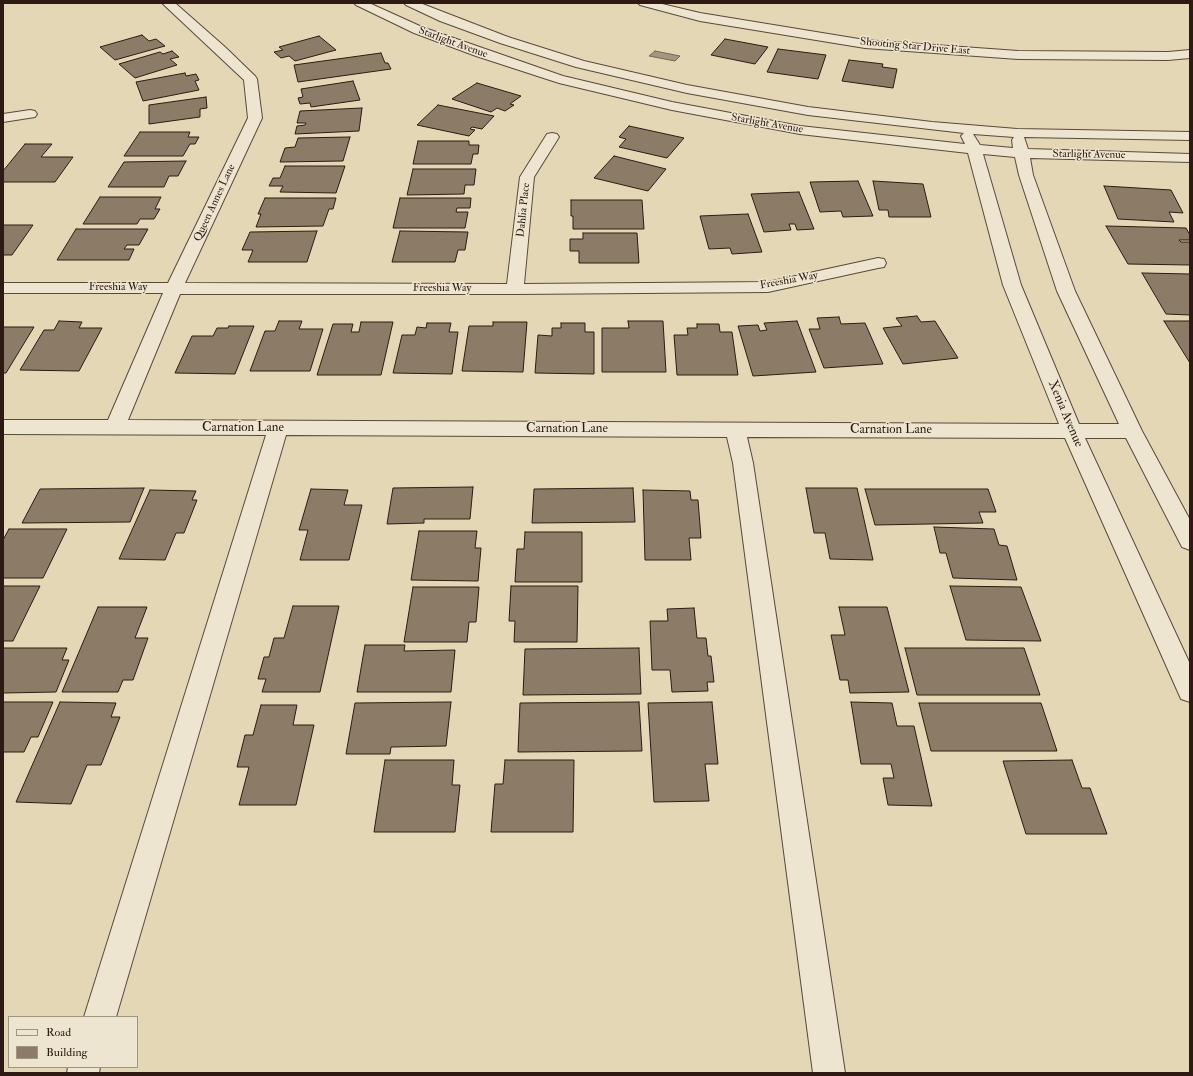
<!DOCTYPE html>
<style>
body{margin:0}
#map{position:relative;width:1193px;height:1076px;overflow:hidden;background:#e3d7b6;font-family:"IM FELL Double Pica",serif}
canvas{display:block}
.frame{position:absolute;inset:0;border:4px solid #2e1a12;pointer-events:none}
.legend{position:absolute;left:8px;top:1016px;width:130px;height:52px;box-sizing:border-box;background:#ede5d0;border:1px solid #a19484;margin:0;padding:5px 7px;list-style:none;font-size:12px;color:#2e1a12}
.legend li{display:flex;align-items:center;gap:8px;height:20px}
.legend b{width:20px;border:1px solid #a19484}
</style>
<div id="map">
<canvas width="1193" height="1076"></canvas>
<div class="frame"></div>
<ul class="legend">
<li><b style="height:5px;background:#ede5d0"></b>Road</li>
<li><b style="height:11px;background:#8c7c67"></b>Building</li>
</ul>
</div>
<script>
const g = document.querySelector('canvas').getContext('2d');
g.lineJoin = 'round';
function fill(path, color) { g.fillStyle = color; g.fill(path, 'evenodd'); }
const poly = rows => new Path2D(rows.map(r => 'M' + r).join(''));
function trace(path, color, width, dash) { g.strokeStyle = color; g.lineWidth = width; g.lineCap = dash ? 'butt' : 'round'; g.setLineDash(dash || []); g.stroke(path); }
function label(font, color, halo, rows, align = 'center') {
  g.font = font + ' "IM FELL Double Pica",serif'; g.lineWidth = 3; g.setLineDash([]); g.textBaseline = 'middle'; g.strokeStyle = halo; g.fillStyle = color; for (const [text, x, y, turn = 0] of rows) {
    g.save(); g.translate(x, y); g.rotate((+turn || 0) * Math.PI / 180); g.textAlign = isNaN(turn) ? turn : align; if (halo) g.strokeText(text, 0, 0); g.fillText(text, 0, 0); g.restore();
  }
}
const water = poly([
 [655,51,680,56,675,61,649,56,655,51]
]);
const building = poly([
 [142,35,149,41,156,39,165,46,115,60,100,47,142,35],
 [319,36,336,50,295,61,289,56,281,58,274,52,283,50,279,47,319,36],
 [725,39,768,47,755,64,711,55,725,39],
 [778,49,826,55,818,79,767,72,778,49],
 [172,51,179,57,170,59,177,65,135,78,119,64,160,52,163,54,172,51],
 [381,53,385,63,388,63,391,69,298,82,294,65,381,53],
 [849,60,883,64,882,67,897,69,893,88,842,81,849,60],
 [185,73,186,76,196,74,199,80,195,81,199,90,143,101,136,82,185,73],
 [353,81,360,100,311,107,310,103,300,104,298,98,303,97,301,89,353,81],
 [477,83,521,96,510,104,514,105,505,111,497,108,491,112,452,99,477,83],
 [206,97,207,108,200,109,200,117,149,124,149,105,206,97],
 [438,105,494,116,482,129,472,127,470,129,475,130,469,136,417,125,438,105],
 [362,108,359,131,295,134,297,126,305,125,306,123,297,123,300,111,362,108],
 [629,126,684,138,667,158,619,147,626,139,619,137,629,126],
 [140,132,190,132,188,137,199,137,195,144,190,144,183,156,124,156,140,132],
 [350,137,343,161,280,162,285,148,295,147,298,138,350,137],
 [418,141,469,141,469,145,479,145,478,154,473,154,471,164,413,164,418,141],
 [25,144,52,144,41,157,73,157,55,182,3,182,3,171,25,144],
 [614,156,666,169,648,191,594,178,614,156],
 [186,161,178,176,169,176,164,187,108,187,124,162,186,161],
 [285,166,345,166,336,193,280,192,283,186,269,186,273,178,280,178,285,166],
 [413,169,476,169,474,185,465,185,464,194,407,195,413,169],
 [858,181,873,216,843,217,841,211,820,212,810,182,858,181],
 [873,181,923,184,931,217,889,217,888,210,879,210,873,181],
 [1104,186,1171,190,1183,213,1169,212,1174,222,1118,219,1104,186],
 [799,192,814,229,797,230,795,224,789,224,791,230,764,232,751,194,799,192],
 [100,197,161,197,155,209,160,209,154,219,140,219,137,224,83,224,100,197],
 [265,198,336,198,333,209,329,209,323,226,256,227,261,214,258,214,265,198],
 [400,198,471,198,470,208,457,208,456,212,468,212,465,228,393,228,400,198],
 [571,200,642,200,644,229,573,229,573,216,571,216,571,200],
 [748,214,762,252,732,254,730,248,709,249,700,216,748,214],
 [3,225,33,225,12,255,3,255,3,225],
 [1106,226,1186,228,1190,235,1190,240,1179,240,1181,242,1190,242,1190,265,1128,264,1106,226],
 [76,229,148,229,139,245,127,245,124,249,134,249,129,260,57,260,76,229],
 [317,231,307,262,248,262,253,250,242,250,250,232,317,231],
 [400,231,468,232,465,250,458,250,455,262,392,262,400,231],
 [583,233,637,233,639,263,579,263,579,251,570,251,570,239,583,239,583,233],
 [1142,273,1190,274,1190,315,1166,314,1142,273],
 [917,316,921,322,935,321,958,358,903,364,883,328,902,326,896,318,917,316],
 [839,317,841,324,865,323,883,364,824,368,809,329,820,329,817,318,839,317],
 [59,321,82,322,79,328,102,328,79,371,20,370,44,330,54,330,59,321],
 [279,321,302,321,299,329,323,329,310,371,250,371,265,331,275,331,279,321],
 [628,321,663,321,666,372,602,372,602,328,629,328,628,321],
 [797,321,816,372,753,376,738,326,758,325,760,331,767,330,764,323,797,321],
 [1164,321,1190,321,1190,363,1164,321],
 [361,322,393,322,381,375,317,375,333,324,353,324,351,332,359,332,361,322],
 [493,322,527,322,523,372,462,371,469,326,493,326,493,322],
 [427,323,451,323,449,332,458,332,452,374,393,373,402,335,415,335,417,327,426,328,427,323],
 [561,323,585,323,585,332,594,332,594,374,535,373,538,335,552,336,552,328,561,328,561,323],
 [697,324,719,324,720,332,732,332,738,375,677,375,674,335,688,335,687,328,697,328,697,324],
 [229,326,254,326,235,374,175,373,192,336,213,336,217,328,228,328,229,326],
 [3,327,34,327,6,373,3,373,3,327],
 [473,487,470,519,424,519,424,523,387,524,393,488,473,487],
 [144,488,130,522,22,523,40,489,144,488],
 [633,488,635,522,532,523,534,489,633,488],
 [806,488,857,488,873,560,830,559,825,533,814,533,806,488],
 [311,489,348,490,344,505,362,505,349,560,300,560,308,530,299,530,311,489],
 [865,489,988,489,996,512,979,512,983,523,875,525,865,489],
 [150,490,196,491,192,500,197,500,184,533,176,533,165,560,119,559,150,490],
 [643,490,690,491,691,500,698,500,701,538,689,538,691,560,645,560,643,490],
 [934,527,994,529,999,545,1007,546,1017,580,953,578,946,553,940,553,934,527],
 [9,529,67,529,43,578,3,578,3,540,9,529],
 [419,531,477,531,475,548,481,548,478,581,411,580,419,531],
 [525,532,582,532,582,582,515,582,517,549,524,549,525,532],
 [3,586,40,586,13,641,3,641,3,586],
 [511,586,578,586,577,642,514,642,515,621,509,621,511,586],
 [950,586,1021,587,1041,641,966,640,950,586],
 [413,587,479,587,476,622,469,622,467,642,404,642,413,587],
 [293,606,339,606,320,692,262,692,266,679,258,679,264,657,269,657,274,638,284,638,293,606],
 [98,607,147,607,135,638,148,638,133,680,123,680,118,692,62,692,98,607],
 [839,607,887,607,909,692,850,693,848,680,840,680,831,635,845,635,839,607],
 [694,608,697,638,706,638,708,656,711,656,714,682,707,682,708,691,672,692,670,670,652,670,650,621,668,621,667,609,694,608],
 [365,645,405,645,404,651,455,650,451,692,357,692,365,645],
 [3,648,67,648,62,660,69,660,56,692,3,693,3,648],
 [639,648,641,694,523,695,525,649,639,648],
 [905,648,1024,648,1040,695,917,695,905,648],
 [3,702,53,702,38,737,31,737,24,752,3,752,3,702],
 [60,702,116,703,111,717,120,717,101,765,87,765,71,804,16,802,60,702],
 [451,702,446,746,391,747,390,754,346,754,355,703,451,702],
 [639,702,642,751,518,752,520,703,639,702],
 [712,702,718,764,705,764,709,801,654,802,648,703,712,702],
 [851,702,892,703,897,726,914,726,932,806,888,805,883,778,894,778,891,764,861,764,851,702],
 [919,703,1041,703,1057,751,931,751,919,703],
 [261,705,297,705,293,725,314,725,296,805,239,805,249,767,237,767,245,735,253,735,261,705],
 [385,760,454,760,452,785,460,785,455,832,374,832,385,760],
 [505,760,574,760,573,832,491,832,495,784,503,784,505,760],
 [1072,760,1082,788,1090,788,1107,834,1026,834,1003,761,1072,760]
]);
const minor = poly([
 [162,3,175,3,225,47,255,76,257,79,262,118,185,283,507,284,520,177,547,134,552,133,557,134,559,137,534,177,524,284,768,282,878,258,884,259,886,263,884,267,878,268,768,292,515,294,180,294,128,420,1059,424,1003,285,968,153,800,134,672,110,559,83,476,56,414,33,356,5,354,3,369,3,422,27,563,76,672,102,800,126,965,144,961,136,964,133,808,115,687,93,576,67,500,43,440,21,406,5,404,3,420,3,508,37,584,61,687,85,808,107,932,122,1017,129,1190,132,1190,140,1024,137,1028,149,1190,154,1190,162,1030,158,1033,175,1075,291,1142,431,1190,520,1190,550,1182,547,1126,438,1085,438,1190,664,1190,702,1181,699,1065,438,747,437,753,463,845,1073,813,1073,733,463,727,437,286,435,116,1017,84,1017,266,435,3,434,3,420,108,420,163,293,3,293,3,283,168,283,248,118,244,80,162,3],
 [973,134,1014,137,1012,140,1013,148,980,145,973,134],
 [983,154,1015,157,1019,175,1057,291,1119,424,1079,424,1021,285,983,154],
 [638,3,658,3,700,13,865,40,1018,51,1168,52,1190,50,1190,58,1168,60,1018,59,865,48,700,21,640,5,638,3],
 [30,110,35,111,37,114,35,117,3,122,3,114,30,110],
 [68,1067,100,1067,99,1073,67,1073,68,1067]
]);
const farStreetnames = [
 ["Starlight Avenue",453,43,20],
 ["Shooting Star Drive East",915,47,5],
 ["Starlight Avenue",767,124,10],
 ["Starlight Avenue",1089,155,1],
 ["Queen Annes Lane",215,203,-65],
 ["Dahlia Place",524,210,-84],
 ["Freeshia Way",789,281,-10],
 ["Freeshia Way",118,288],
 ["Freeshia Way",442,289]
];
const streetNames = [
 ["Xenia Avenue",1065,414,67],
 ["Carnation Lane",243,428],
 ["Carnation Lane",567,429],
 ["Carnation Lane",891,430]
];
fill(water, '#a5977e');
trace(water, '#756553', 1);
fill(building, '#8c7c67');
trace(building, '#2e1a12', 1);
trace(minor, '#5b493b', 2);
fill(minor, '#ede5d0');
label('11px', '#2e1a12', '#ede5d0', farStreetnames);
label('13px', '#2e1a12', '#ede5d0', streetNames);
</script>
